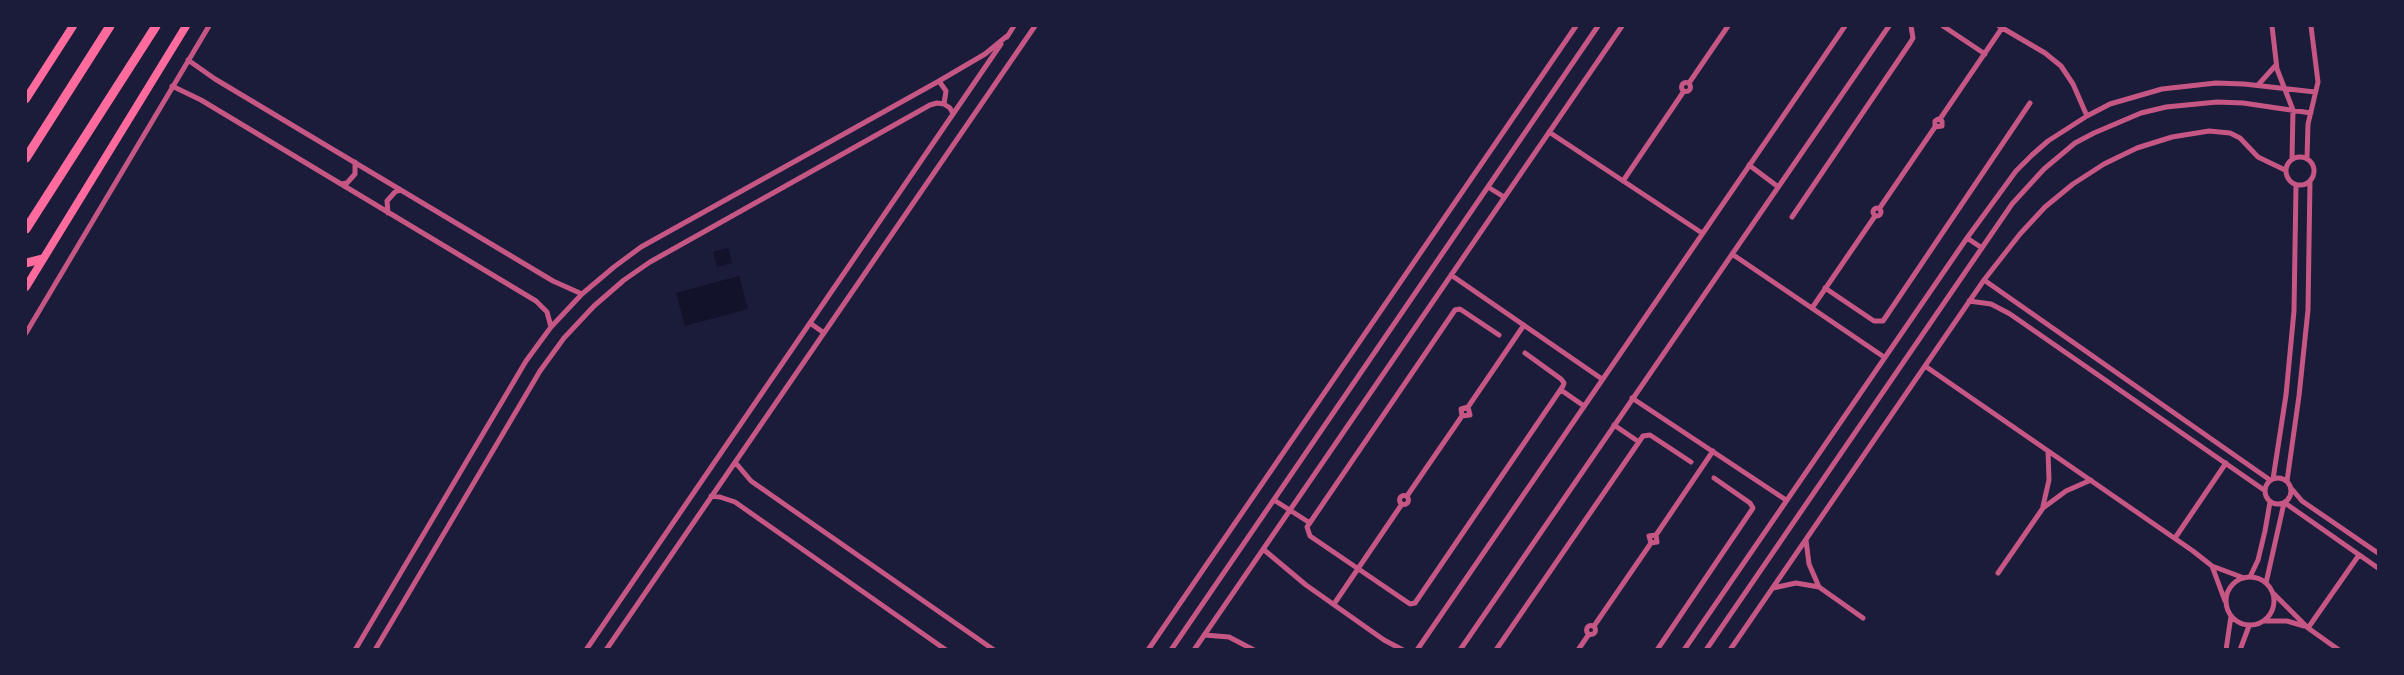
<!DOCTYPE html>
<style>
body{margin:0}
#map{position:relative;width:2404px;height:675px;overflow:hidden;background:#1b1b3a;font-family:"Fira Sans Condensed",sans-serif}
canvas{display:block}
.frame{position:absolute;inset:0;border:27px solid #1b1b3a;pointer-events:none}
</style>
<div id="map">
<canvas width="2404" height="675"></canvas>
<div class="frame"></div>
</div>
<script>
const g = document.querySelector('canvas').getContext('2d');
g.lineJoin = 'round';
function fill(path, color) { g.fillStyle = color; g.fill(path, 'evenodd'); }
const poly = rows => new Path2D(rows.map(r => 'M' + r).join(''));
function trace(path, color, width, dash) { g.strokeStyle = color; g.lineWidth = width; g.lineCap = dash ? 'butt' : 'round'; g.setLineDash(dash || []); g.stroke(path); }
const water = poly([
 [728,248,732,263,717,267,713,252],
 [739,276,748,309,685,326,676,293]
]);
const minor = poly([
 [1943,26,1985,54],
 [1999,26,2045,53,2061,66,2073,84,2087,116],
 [2272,26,2277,69,2293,110,2292,159],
 [1007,37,1014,26],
 [188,60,215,79,553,281,582,294],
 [939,81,946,91,944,104],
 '1681.5 87a4.5 4.5 0 1 1 9 0a4.5 4.5 0 1 1-9 0Z',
 [1689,83,1728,26],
 [2258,85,2276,65],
 [172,86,201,100,536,301,547,312,551,327],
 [1940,119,2002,28],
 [1549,132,1702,233],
 '2286 171a14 14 0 1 1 28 0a14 14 0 1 1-28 0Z',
 [2307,158,2308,124,2318,82,2311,26],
 [1749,165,1777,186],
 [1623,181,1684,91],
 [341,184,347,183,355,174,355,162],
 [1488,187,1504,197],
 '1873 212a4 4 0 1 1 8 0a4 4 0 1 1-8 0Z',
 [1879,209,1935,127,1935,121,1938,119,1942,121,1942,126,1935,127],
 [388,213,387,201,395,192,401,190],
 [1792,217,1910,43,1913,38,1911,26],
 [1967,238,1982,248],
 [1732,254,1884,357],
 [1451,275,1602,379],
 [1984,280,2270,480],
 [1825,288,1874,321,1883,321,2030,103],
 [1969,301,1991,304,2010,314,2264,490],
 [1812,308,1875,216],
 [810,323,824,333],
 [26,333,209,26],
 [1499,335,1460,309,1455,310,1307,527,1310,536,1410,604,1415,603,1563,386,1564,383,1561,379,1525,353],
 [1925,366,2193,551,2212,566,2244,578],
 [1561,390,1584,406],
 [1632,398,1786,500],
 [1468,407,1524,325],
 [1614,425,1639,442],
 [735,462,751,481,994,650],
 '2265 491a13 13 0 1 1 26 0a13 13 0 1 1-26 0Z',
 [2273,479,2286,395,2294,311,2296,185],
 [2287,481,2299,396,2308,310,2310,181],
 [2291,488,2302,501,2378,553],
 '1399.5 500a4.5 4.5 0 1 1 9 0a4.5 4.5 0 1 1-9 0Z',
 [711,496,720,497,735,502,946,650],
 [1407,496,1462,416,1461,409,1468,407,1470,415,1462,416],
 [1274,500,1310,523],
 [2285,503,2378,568],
 [2043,506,2049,480,2048,451],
 [1656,535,1713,451],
 [2175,538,2226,463],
 [1806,540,1809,564,1819,587],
 [1263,549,1306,585,1384,640,1403,650],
 [2212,566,2225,601],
 [1998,573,2043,508,2066,491,2091,480],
 [2250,577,2258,560,2265,531,2270,502],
 '2226 601a24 24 0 1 1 48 0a24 24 0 1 1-48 0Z',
 [2266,583,2284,503],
 [1773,588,1796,583,1819,587,1863,618],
 [2274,594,2308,628,2339,650],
 [1334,604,1402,504],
 [2265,621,2287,621,2304,626],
 '1586.5 630a4.5 4.5 0 1 1 9 0a4.5 4.5 0 1 1-9 0Z',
 [1594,626,1651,543,1649,536,1656,535,1657,542,1651,543],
 [2308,628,2359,555],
 [1204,635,1229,637,1254,650],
 [355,650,526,361,551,327,582,294,614,267,641,247,939,81,985,54,1007,36],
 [375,650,540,371,564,338,594,306,624,280,650,262,930,105,937,103,944,104,950,108,953,114],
 [586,650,1001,44],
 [606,650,1035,26],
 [1148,650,1576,26],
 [1171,650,1598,26],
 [1194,650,1622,26],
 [1417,650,1845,26],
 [1460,650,1889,26],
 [1496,650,1643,436,1650,435,1691,462],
 [1578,650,1589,634],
 [1657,650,1753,508,1750,503,1714,478],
 [1684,650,1967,238,2016,171,2032,155,2048,141,2087,116,2110,104,2162,89,2216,83,2244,84,2315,92],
 [1706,650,2012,204,2044,169,2075,143,2094,133,2141,113,2166,107,2217,102,2243,103,2311,113],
 [1730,650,1984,280,2020,234,2045,207,2073,184,2104,164,2137,148,2172,137,2209,131,2230,133,2240,138,2258,157,2285,170],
 [2226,650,2231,616],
 [2240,650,2249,626]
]);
const trunk = poly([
 [26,99,73,26],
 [26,287,186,26]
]);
const motorway = poly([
 [26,158,110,26],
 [26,229,156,26],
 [26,263,42,259]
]);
fill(water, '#12122b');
trace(minor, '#c65784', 5);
trace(trunk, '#ff6b9d', 8);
trace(motorway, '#ff6b9d', 9);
</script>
